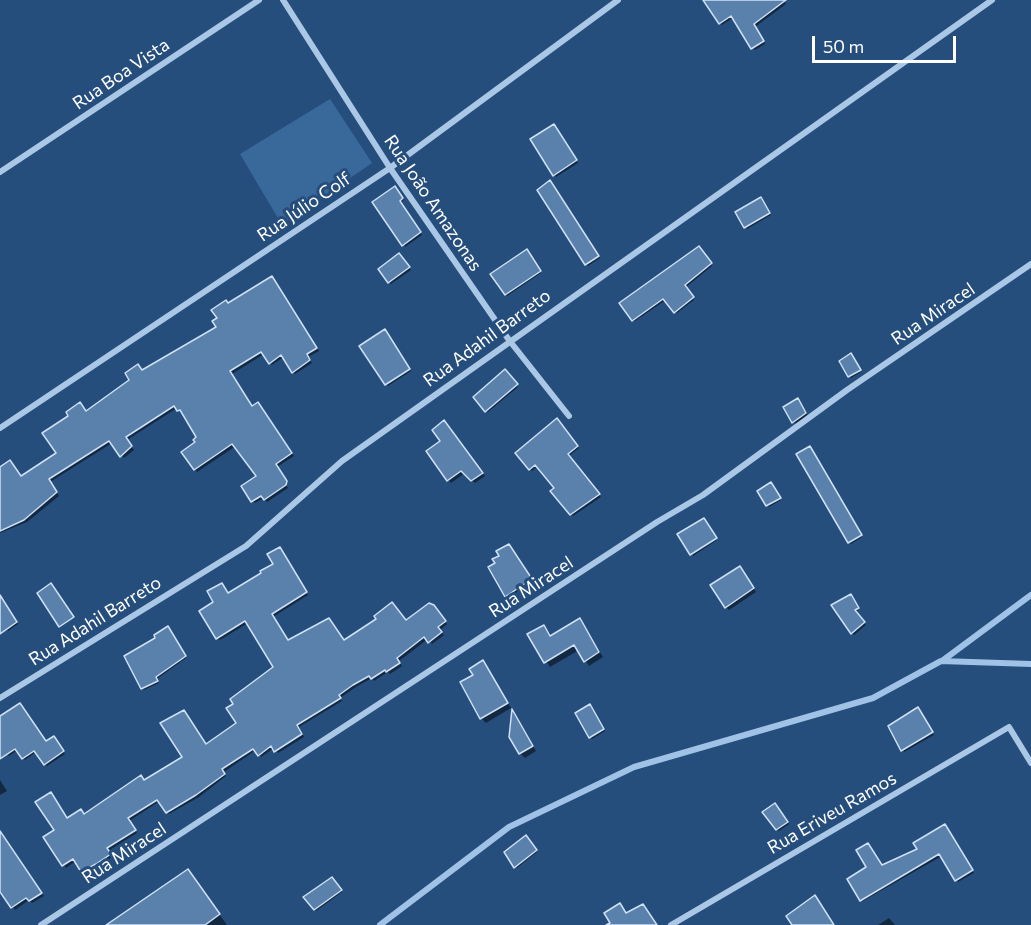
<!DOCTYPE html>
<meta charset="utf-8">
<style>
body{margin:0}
#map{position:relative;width:1031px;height:925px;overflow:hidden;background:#254e7d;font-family:Commissioner,sans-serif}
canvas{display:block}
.scale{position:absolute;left:812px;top:36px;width:144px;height:27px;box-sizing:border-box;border:3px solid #fff;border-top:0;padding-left:8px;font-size:18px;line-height:21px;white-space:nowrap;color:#fff;-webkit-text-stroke:4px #254e7d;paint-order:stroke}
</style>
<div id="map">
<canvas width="1031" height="925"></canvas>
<div class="scale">50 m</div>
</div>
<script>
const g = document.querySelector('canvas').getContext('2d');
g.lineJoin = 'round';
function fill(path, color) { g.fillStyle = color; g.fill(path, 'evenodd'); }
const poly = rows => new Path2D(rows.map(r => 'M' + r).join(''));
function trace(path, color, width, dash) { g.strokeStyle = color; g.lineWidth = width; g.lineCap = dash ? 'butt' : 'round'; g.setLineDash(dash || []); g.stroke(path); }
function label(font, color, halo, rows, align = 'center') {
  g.font = font + ' Commissioner,sans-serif'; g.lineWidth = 6; g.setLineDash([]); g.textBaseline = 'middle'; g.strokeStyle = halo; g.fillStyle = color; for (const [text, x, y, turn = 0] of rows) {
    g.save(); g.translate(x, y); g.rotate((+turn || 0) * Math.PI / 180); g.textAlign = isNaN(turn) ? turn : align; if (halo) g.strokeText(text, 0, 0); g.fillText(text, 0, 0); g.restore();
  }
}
const green = poly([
 [330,99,372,163,282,225,240,154]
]);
const shadow = poly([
 [705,0,784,0,786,4,755,27,765,44,755,50,733,18,722,25],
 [556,128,578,163,556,177,554,175],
 [552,184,600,258,588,266,586,264],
 [396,190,404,200,400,203,422,235,405,247],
 [762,201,771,215,747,229,746,227],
 [700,250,712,266,685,288,694,300,677,313,666,300,635,321,633,320],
 [528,253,541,273,507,296,506,294],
 [401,257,411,270,391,284,380,269],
 [274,280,319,351,308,357,312,363,295,374,284,357,272,365,264,354,232,374,253,408,261,407,294,456,277,467,288,488,267,502,264,498,255,503,253,501,259,476,236,446,197,472,195,469,198,438,183,412,177,408,127,440,134,450,124,458,112,443,50,482,59,496,27,522,0,533,0,469,22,478,58,454,86,413,143,371,218,327,228,304],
 [387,333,411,371,388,386,386,384],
 [851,355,861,372,851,378,849,376],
 [505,371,518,387,488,412,475,397],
 [797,400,809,417,797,426,785,407],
 [559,422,579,448,569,456,601,497,573,516,552,491,556,488,538,466,532,471,517,453],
 [447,425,485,476,475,483,465,473,451,483,428,451,442,441],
 [812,450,862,537,851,544,849,542],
 [773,486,781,500,769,507,767,505],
 [706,522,717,540,693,556,692,554],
 [282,551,308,595,273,617,288,641,344,641,406,622,429,605,447,624,440,630,444,635,432,644,428,639,399,661,402,666,390,674,388,672,374,681,372,678,356,687,340,698,342,701,299,727,304,737,278,753,274,748,261,757,256,750,224,772,226,776,199,797,169,814,160,801,129,821,137,833,108,851,112,857,85,873,76,861,66,868,45,838,67,819,84,815,206,746,238,724,275,667,248,623,220,640,217,638,229,595,275,564],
 [501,556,518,556,533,581,508,598,490,568,497,564],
 [743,571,756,592,729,610,726,607],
 [0,596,18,624,8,631,0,619],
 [853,598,859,610,855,612,866,625,854,635,833,606],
 [579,620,603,657,589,666,579,650,550,667,529,634,543,626,551,637],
 [170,629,186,658,157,679,159,683,144,690,142,688],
 [483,662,511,708,486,723,481,718],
 [591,708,605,731,592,739,590,737],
 [919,711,934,735,904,752,903,750],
 [513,712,536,751,525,758,520,753],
 [0,727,46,743,56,739,65,754,47,766,36,752,25,760,18,750,9,756,0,744],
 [0,780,7,791,0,795],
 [777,807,789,824,779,831,777,829],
 [947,827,974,873,958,882,942,856,863,901,861,900,882,867,919,850],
 [528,839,537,852,517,868,516,867],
 [8,843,44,896,32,903,29,900,15,910,0,887,0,845],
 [188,870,227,925,109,925],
 [334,880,342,892,316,911,305,897],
 [889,918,895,925,878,925]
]);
const stream = poly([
 [942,661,1031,595],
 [380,925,509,827,634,767,873,698,941,661,1031,664]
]);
const building = poly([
 [703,0,786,0,754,24,764,41,751,49,731,16,719,24,703,0],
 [554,124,577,160,553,176,530,139,554,124],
 [550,180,599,256,585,265,537,190,550,180],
 [395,186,403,198,400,201,421,232,402,246,372,202,395,186],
 [761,197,770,213,744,228,735,212,761,197],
 [699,246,712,263,685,285,694,297,674,313,663,299,632,321,619,303,699,246],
 [527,249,541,271,505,295,490,274,527,249],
 [399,253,410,267,388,283,378,269,399,253],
 [272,276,317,348,307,354,310,360,292,373,281,355,269,364,261,352,230,371,252,406,258,402,292,453,276,464,287,481,286,485,264,500,261,496,251,502,241,486,256,476,232,444,194,470,181,452,195,442,193,440,196,437,180,410,177,411,174,406,126,437,132,446,120,457,109,441,49,479,57,492,24,520,0,531,0,467,10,460,21,476,56,453,42,433,68,416,66,412,80,402,86,411,129,380,125,373,138,364,142,370,216,327,212,321,217,318,211,310,226,300,228,303,272,276],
 [385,329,410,369,385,385,359,346,385,329],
 [851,353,861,370,848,377,839,361,851,353],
 [505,369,518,384,485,412,473,397,505,369],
 [798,398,806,413,792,423,783,407,798,398],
 [557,418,578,446,568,454,600,494,570,515,550,491,554,488,535,465,529,470,515,453,557,418],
 [444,420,483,473,471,481,461,471,447,481,426,451,440,441,432,430,444,420],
 [810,446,862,535,848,543,796,454,810,446],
 [771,482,781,498,766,506,757,491,771,482],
 [704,518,717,538,690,555,677,534,704,518],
 [509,544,532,579,505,597,488,567,495,563,492,559,499,556,496,551,509,544],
 [280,547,307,592,272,614,288,640,329,618,344,640,376,619,374,616,392,602,406,620,429,603,434,605,446,621,438,627,442,632,428,643,424,637,397,658,400,663,386,672,385,670,371,679,369,676,353,685,339,695,341,698,297,725,302,734,274,752,271,746,258,756,253,749,222,769,225,774,196,795,166,813,157,800,128,818,136,830,107,848,111,854,96,864,81,872,73,859,62,866,43,837,54,830,35,802,51,792,67,818,81,809,84,814,141,775,144,780,182,757,160,723,184,710,206,744,236,723,226,708,233,704,230,699,273,667,245,621,216,639,199,611,213,602,207,591,222,583,228,593,261,573,260,571,273,564,267,554,280,547],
 [740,566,754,588,725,608,710,585,740,566],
 [51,583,74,617,59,627,37,593,51,583],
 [851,594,859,608,855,610,865,622,851,634,831,605,851,594],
 [0,595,17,622,0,634,0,595],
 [580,618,599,652,584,662,574,645,544,663,527,634,544,625,550,636,580,618],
 [168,626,186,656,156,677,158,681,141,689,124,656,155,638,154,635,168,626],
 [483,660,508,703,480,719,460,682,473,675,469,669,483,660],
 [20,703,46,741,54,736,64,751,44,765,34,751,22,759,15,749,0,759,0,716,20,703],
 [590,704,604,729,589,738,575,713,590,704],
 [918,707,933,732,901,751,888,726,918,707],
 [512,709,533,746,519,754,509,737,512,709],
 [775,803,788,822,776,830,762,812,775,803],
 [945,824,973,870,955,881,939,854,860,901,847,879,866,867,856,850,868,843,882,865,917,849,913,843,945,824],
 [0,831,42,893,29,901,26,898,11,908,0,892,0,831],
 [526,835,537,850,514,868,504,852,526,835],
 [188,869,220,914,205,925,106,925,188,869],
 [332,877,342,890,314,910,303,897,332,877],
 [815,895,834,925,792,925,786,916,815,895],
 [620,903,626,913,643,904,657,925,606,925,610,923,604,913,620,903]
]);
const minor = poly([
 [283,0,390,168,509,340,569,416],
 [0,172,259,0],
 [0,428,390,168,618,0],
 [0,698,246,546,342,461,992,0],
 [41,925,657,522,703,495,847,390,1031,264],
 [671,925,1009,727,1031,763]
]);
const streetNames = [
 ["Rua Boa Vista",121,74,-34],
 ["Rua João Amazonas",433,203,56],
 ["Rua Júlio Colf",304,207,-34],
 ["Rua Miracel",933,314,-34],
 ["Rua Adahil Barreto",487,338,-36],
 ["Rua Miracel",531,587,-33],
 ["Rua Adahil Barreto",95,621,-32],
 ["Rua Eriveu Ramos",832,813,-30],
 ["Rua Miracel",124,853,-33]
];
fill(green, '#39689b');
fill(shadow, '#0007');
trace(stream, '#9fc2e6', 6);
fill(building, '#5a81ac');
trace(building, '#cde0f4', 1.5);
trace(minor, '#aac7e5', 6);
label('18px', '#fff', '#254e7d', streetNames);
</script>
